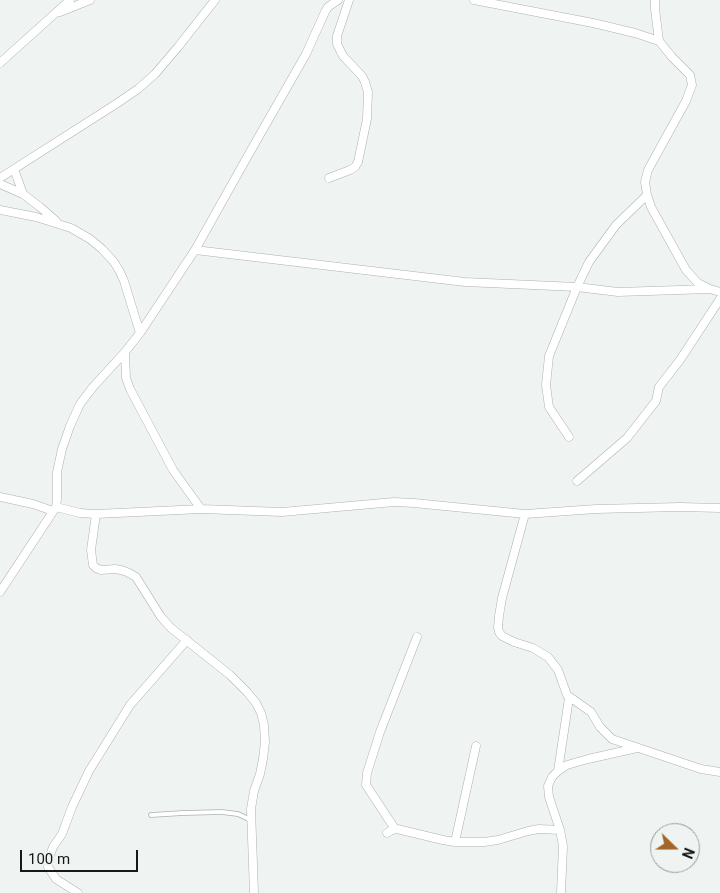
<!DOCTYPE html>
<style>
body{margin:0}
#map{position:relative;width:720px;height:893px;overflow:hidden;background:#eff3f2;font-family:Roboto,sans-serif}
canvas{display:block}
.north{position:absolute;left:650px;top:823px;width:50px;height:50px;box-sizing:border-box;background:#eff3f2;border:1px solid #999b9b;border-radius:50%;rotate:112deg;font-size:14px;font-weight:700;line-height:20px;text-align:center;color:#171818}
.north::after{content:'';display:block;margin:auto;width:18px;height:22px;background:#a16628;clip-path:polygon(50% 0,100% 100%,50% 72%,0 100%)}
.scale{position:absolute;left:20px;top:850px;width:118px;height:22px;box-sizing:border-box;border:2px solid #171818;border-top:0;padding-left:6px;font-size:15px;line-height:18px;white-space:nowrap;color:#171818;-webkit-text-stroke:4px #eff3f2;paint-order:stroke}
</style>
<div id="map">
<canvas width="720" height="893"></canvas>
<div class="north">N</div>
<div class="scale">100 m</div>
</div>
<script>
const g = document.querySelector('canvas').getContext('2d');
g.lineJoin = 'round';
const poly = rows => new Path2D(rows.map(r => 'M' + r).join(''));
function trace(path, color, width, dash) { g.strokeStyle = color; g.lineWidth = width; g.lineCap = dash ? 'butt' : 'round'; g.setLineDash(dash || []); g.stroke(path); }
const lane = poly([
 [151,815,183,813,222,812,238,814,251,820]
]);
const street = poly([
 [474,0,593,23,635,33,659,41],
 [655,0,655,9,659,41,672,57,690,75,692,85,686,101,648,170,645,182,647,195,651,207,686,270,698,283,710,289,720,292],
 [60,12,90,0],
 [0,63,70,0],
 [14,169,23,194],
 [0,178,116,104,138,89,155,74,178,47,215,0],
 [329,178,350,170,355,167,358,162,367,119,368,92,365,82,362,76,343,56,337,44,337,36,349,0],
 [0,184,23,194,40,207,56,221],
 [0,210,36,217,71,228,90,239,102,249,114,262,120,272,124,281,140,333],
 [195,250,465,282,577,287,618,292,710,289],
 [125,352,126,378,130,389,173,470,201,509],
 [569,437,549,407,546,385,549,356,577,287,589,262,616,225,647,195],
 [577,481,627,438,656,401,659,387,680,360,720,299],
 [0,497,33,504,53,511],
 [56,507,80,513,96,514,201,509,282,512,394,502,414,503,525,514,596,509,680,507,720,508],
 [96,514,91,550,93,565,96,568,101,570,115,569,121,570,127,572,136,577,161,617,171,628,230,675,247,692,256,703,261,713,264,725,265,742,263,759,260,774,254,791,251,809,254,893],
 [525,514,502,598,499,616,498,627,499,632,502,636,514,642,533,648,548,657,558,670,567,695,591,712,600,727,612,739,701,769,720,772],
 [0,592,56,507,57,499,57,472,62,449,70,426,80,404,93,387,125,352,140,333,195,250,250,152,306,54,325,12,328,7,338,0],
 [558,771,569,698],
 [395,829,366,785,367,773,380,732,417,637],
 [387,833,392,830,397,829,443,840,455,842,484,842,498,840,528,831,539,829,560,830],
 [455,842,476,746],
 [78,893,56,879,48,867,49,858,53,847,62,834,72,807,89,771,130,705,187,640],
 [561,893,563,846,560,830,549,797,548,786,552,777,558,771,567,765,588,759,637,748]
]);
trace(lane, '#adb1b0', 5.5);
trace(street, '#adb1b0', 9);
trace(lane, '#fff', 4);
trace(street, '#fff', 8);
</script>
